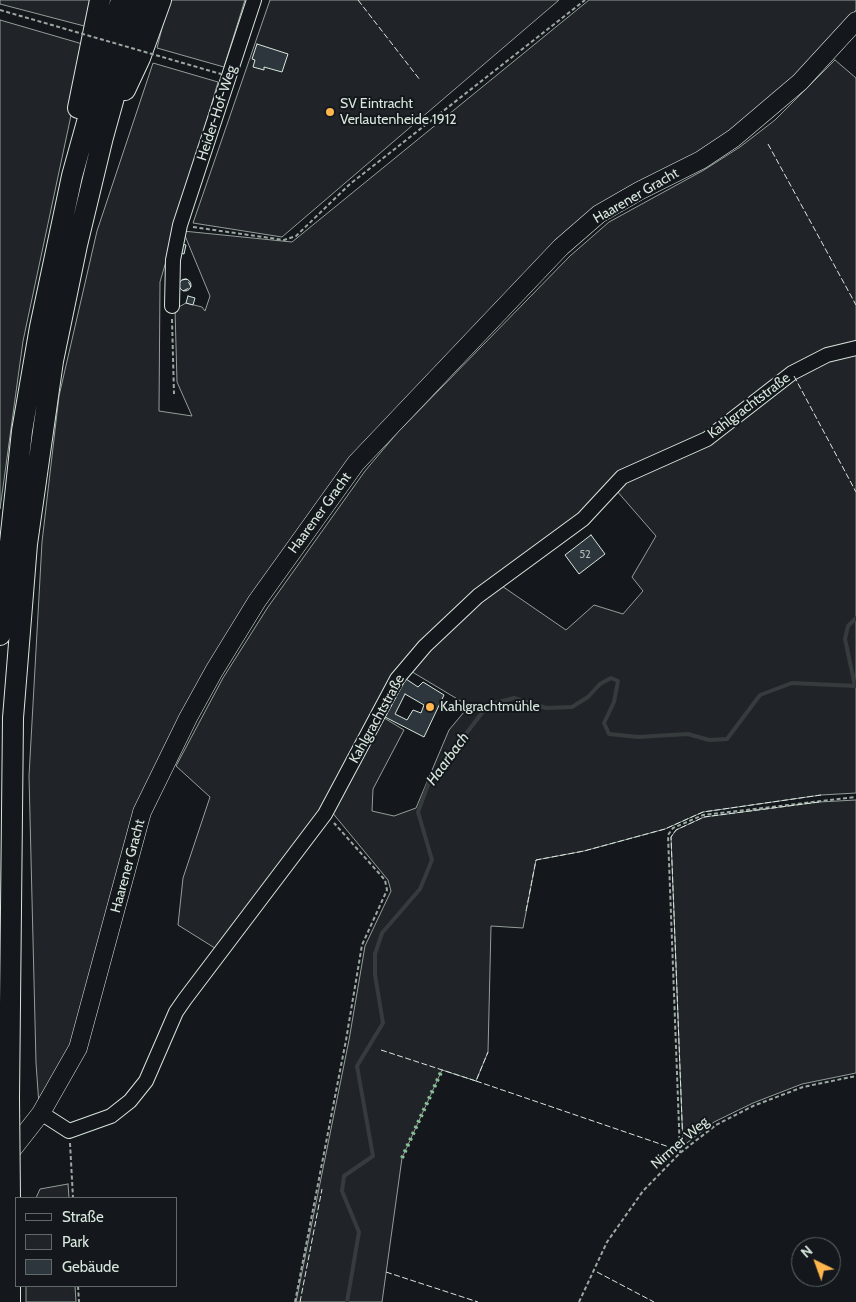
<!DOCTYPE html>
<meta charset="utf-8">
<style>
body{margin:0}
#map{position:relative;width:856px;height:1302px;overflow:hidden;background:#14181c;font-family:Cabin,sans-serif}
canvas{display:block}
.legend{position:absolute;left:15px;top:1197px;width:162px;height:90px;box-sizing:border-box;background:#14181c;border:1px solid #626a69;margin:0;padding:6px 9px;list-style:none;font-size:15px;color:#d8e6dc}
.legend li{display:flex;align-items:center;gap:10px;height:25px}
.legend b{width:25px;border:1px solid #626a69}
.north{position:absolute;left:791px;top:1237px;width:50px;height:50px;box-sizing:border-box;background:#14181c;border:1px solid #626a69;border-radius:50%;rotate:318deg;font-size:14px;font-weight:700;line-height:20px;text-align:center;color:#d8e6dc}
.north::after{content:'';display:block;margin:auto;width:18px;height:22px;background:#ffb74d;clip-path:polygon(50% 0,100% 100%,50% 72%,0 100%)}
</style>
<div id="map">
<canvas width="856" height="1302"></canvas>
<ul class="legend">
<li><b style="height:6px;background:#14181c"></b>Straße</li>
<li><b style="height:14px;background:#202428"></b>Park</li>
<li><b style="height:14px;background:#2c363c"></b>Gebäude</li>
</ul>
<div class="north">N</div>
</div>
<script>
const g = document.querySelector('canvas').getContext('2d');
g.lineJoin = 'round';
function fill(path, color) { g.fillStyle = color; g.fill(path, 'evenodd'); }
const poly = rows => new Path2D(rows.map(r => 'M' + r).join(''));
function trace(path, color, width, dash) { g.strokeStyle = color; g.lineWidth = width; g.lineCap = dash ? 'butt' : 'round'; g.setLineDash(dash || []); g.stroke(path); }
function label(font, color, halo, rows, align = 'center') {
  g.font = font + ' Cabin,sans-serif'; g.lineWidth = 4; g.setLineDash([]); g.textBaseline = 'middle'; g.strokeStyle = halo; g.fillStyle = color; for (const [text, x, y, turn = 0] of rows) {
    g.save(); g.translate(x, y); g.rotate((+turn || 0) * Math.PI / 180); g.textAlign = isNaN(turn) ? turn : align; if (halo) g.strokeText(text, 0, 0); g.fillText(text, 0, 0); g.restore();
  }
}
const green = poly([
 [0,0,94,0,88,27,0,4,0,0],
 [169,0,245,0,224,67,157,48,169,0],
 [270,0,559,0,282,237,193,223,270,0],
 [589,0,856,0,856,10,795,78,757,111,697,155,637,185,387,418,182,715,71,1045,39,1105,36,1063,29,776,42,542,59,396,97,231,153,63,218,82,160,282,159,411,192,416,177,382,175,309,186,303,202,307,205,311,210,296,183,231,292,242,589,0],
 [0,20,86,45,23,341,0,509,0,20],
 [835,60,856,78,856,345,825,352,704,436,655,458,422,644,322,811,218,950,178,925,183,878,210,797,176,766,223,678,268,607,365,471,398,432,570,256,609,222,704,170,740,147,775,120,835,60],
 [856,352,856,793,821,795,703,812,665,829,584,851,536,860,523,928,491,926,488,1052,476,1081,442,1070,402,1158,382,1302,296,1302,349,1040,365,946,391,891,388,880,331,811,381,716,404,730,373,789,372,811,394,816,416,808,449,730,469,706,409,670,499,584,566,630,594,605,623,614,643,591,632,577,656,536,616,490,625,479,759,403,828,358,856,352],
 [856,800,856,1073,802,1084,753,1103,714,1122,683,1146,671,837,676,830,704,817,819,802,856,800],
 [68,1184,69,1198,36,1198,40,1189,68,1184],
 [26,1286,75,1286,76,1302,26,1302,26,1286]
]);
const stream = poly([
 [855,686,845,639,848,626,856,618],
 [347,1302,359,1232,342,1191,344,1176,373,1156,357,1066,383,1023,375,975,375,954,382,933,420,889,432,860,418,812,429,782,488,705,514,698,546,708,572,707,588,697,600,684,611,678,618,681,614,702,604,723,609,734,638,737,688,734,709,740,727,739,760,695,792,683,856,686]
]);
const building = poly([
 [257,44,288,54,282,72,264,67,264,70,253,67,255,60,252,59,257,44],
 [181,244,186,245,184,254,180,253,181,244],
 '179 285a6 6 0 1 1 12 0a6 6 0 1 1-12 0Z',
 [188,296,195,298,193,305,186,303,188,296],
 [591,535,605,554,579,574,565,555,591,535],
 [406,679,418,687,423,682,444,695,424,737,385,717,406,679],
 [405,694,424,705,421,713,413,710,407,720,395,714,405,694]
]);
const path = poly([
 [193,227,284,240,296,236,350,184,585,0],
 [172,319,174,394],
 [70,1143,73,1198],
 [680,1153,668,835,673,828,703,815,856,797],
 [78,1286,79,1302],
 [295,1302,346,1040,362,945,387,890,385,880,334,823],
 [579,1302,607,1242,643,1191,680,1153,716,1125,753,1106,803,1087,856,1076]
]);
const minor = poly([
 [172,306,173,260,180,225,254,0],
 [41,1113,69,1131,111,1116,130,1101,146,1081,176,1012,185,999,325,814,397,679,425,646,478,596,583,519,622,477,707,439,792,373,827,355,856,348]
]);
const major = poly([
 [5,1159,41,1113,78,1048,142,812,188,718,214,671,257,601,356,463,561,247,599,214,639,191,701,160,734,138,800,82,856,21]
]);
const highway = poly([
 [125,90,140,58,161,0],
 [78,108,100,0],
 [0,635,22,431,40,327,72,176,121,0],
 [9,1098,13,718,27,544,53,361,77,245,103,137,141,0],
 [10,1302,10,1198]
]);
const pathBridge = poly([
 [0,10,221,74]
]);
const highwayBridge = poly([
 [9,1098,10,1198]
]);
const hedge = poly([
 [402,1158,442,1070]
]);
const fence = poly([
 [358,0,420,80],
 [768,144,856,305],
 [182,280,187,279,191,287,183,291],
 [794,376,856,492],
 [526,911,536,860,584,851,665,829,703,812,821,795],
 [381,1050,476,1081,488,1052],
 [476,1081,678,1150],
 [683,1146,671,837,676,830,704,817,819,802],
 [386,1272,478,1302],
 [597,1272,654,1302],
 [300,1302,322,1189]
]);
const markers = [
 [330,112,5,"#ffb74d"],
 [430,707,5,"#ffb74d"]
];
const numberNames = [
 ["52",585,555]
];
const poiNames = [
 ["SV Eintracht",340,104],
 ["Verlautenheide 1912",340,120],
 ["Kahlgrachtmühle",440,707]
];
const streetNames = [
 ["Heider-Hof-Weg",217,113,-72],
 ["Haarener Gracht",636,196,-30],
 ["Kahlgrachtstraße",749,406,-37],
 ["Haarener Gracht",320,513,-54],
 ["Kahlgrachtstraße",377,719,-61],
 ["Haarener Gracht",128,866,-75],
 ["Nirmer Weg",680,1143,-41]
];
const waterNames = [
 ["Haarbach",448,759,-54]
];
fill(green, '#202428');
trace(green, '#939e99', 1);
trace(stream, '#363b3e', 4);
fill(building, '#2c363c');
trace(building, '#d8e6dc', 1);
trace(minor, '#d8e6dc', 16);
trace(major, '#d8e6dc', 19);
trace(highway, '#d8e6dc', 22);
trace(path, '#9da8a2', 2, [4, 2.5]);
trace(minor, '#14181c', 14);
trace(major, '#14181c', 18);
trace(highway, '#14181c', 20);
trace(highwayBridge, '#d8e6dc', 22, []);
trace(pathBridge, '#9da8a2', 2, [4, 2.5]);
trace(highwayBridge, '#14181c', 20);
trace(hedge, '#8ac095', 4, [2.5, 4]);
trace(fence, '#d8e6dc', 1, [6, 2.5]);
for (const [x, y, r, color] of markers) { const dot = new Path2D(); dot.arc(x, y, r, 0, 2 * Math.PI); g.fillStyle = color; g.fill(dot); trace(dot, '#14181c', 2); }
label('11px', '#adbab4', null, numberNames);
label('14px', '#d8e6dc', '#14181c', poiNames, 'left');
label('14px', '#d8e6dc', '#14181c', streetNames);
label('italic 15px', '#d8e6dc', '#14181c', waterNames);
</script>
